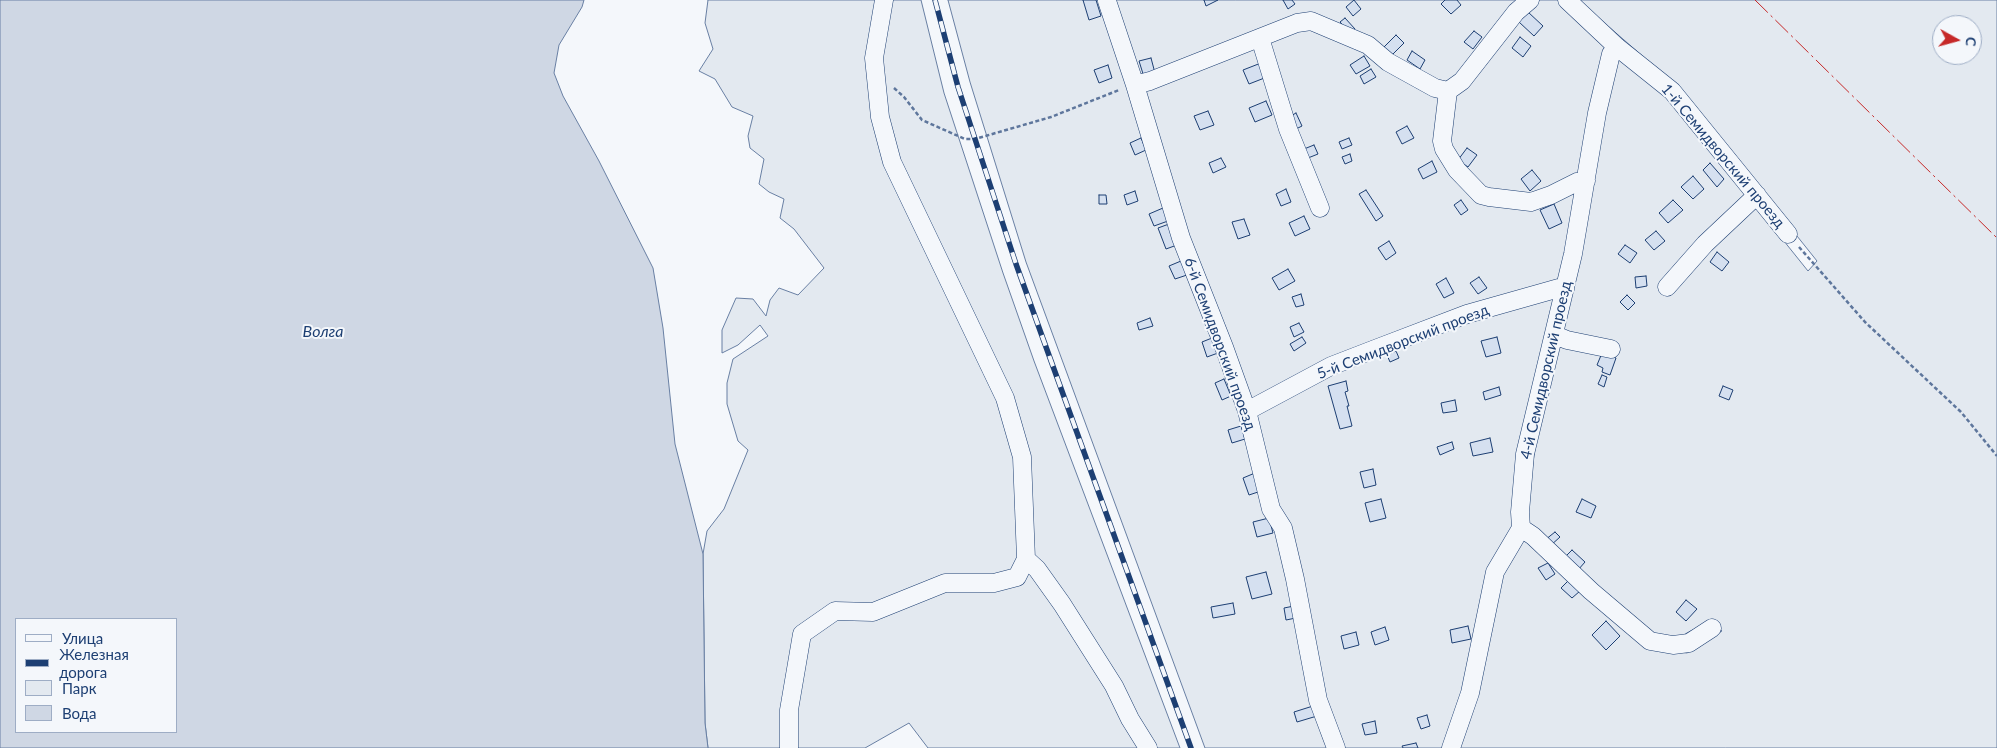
<!DOCTYPE html>
<meta charset="utf-8">
<style>
body{margin:0}
#map{position:relative;width:1997px;height:748px;overflow:hidden;background:#f4f7fb;font-family:Lato,sans-serif}
canvas{display:block}
.legend{position:absolute;left:15px;top:618px;width:162px;height:115px;box-sizing:border-box;background:#f4f7fb;border:1px solid #9eadc5;margin:0;padding:6px 9px;list-style:none;font-size:15px;color:#1d3f73}
.legend li{display:flex;align-items:center;gap:10px;height:25px}
.legend b{width:25px;border:1px solid #9eadc5}
.north{position:absolute;left:1932px;top:15px;width:50px;height:50px;box-sizing:border-box;background:#f4f7fb;border:1px solid #9eadc5;border-radius:50%;rotate:97deg;font-size:14px;font-weight:700;line-height:20px;text-align:center;color:#1d3f73}
.north::after{content:'';display:block;margin:auto;width:18px;height:22px;background:#c62828;clip-path:polygon(50% 0,100% 100%,50% 72%,0 100%)}
</style>
<div id="map">
<canvas width="1997" height="748"></canvas>
<ul class="legend">
<li><b style="height:6px;background:#f4f7fb"></b>Улица</li>
<li><b style="height:6px;background:#1d3f73"></b>Железная дорога</li>
<li><b style="height:14px;background:#e3e9f0"></b>Парк</li>
<li><b style="height:14px;background:#cfd7e4"></b>Вода</li>
</ul>
<div class="north">С</div>
</div>
<script>
const g = document.querySelector('canvas').getContext('2d');
g.lineJoin = 'round';
function fill(path, color) { g.fillStyle = color; g.fill(path, 'evenodd'); }
const poly = rows => new Path2D(rows.map(r => 'M' + r).join(''));
function trace(path, color, width, dash) { g.strokeStyle = color; g.lineWidth = width; g.lineCap = dash ? 'butt' : 'round'; g.setLineDash(dash || []); g.stroke(path); }
function label(font, color, halo, rows, align = 'center') {
  g.font = font + ' Lato,sans-serif'; g.lineWidth = 4; g.setLineDash([]); g.textBaseline = 'middle'; g.strokeStyle = halo; g.fillStyle = color; for (const [text, x, y, turn = 0] of rows) {
    g.save(); g.translate(x, y); g.rotate((+turn || 0) * Math.PI / 180); g.textAlign = isNaN(turn) ? turn : align; if (halo) g.strokeText(text, 0, 0); g.fillText(text, 0, 0); g.restore();
  }
}
const green = poly([
 [708,0,921,0,944,93,1003,273,1034,361,1180,748,928,748,909,723,865,748,708,748,705,723,703,554,707,531,724,509,748,450,738,441,727,404,727,383,733,359,768,336,760,325,738,345,722,353,722,330,736,298,753,299,766,316,770,300,779,288,798,295,824,268,794,229,780,218,784,199,769,192,759,184,764,159,750,148,748,136,753,116,732,107,715,79,699,71,713,49,705,23,708,0],
 [948,0,1523,0,1461,79,1445,86,1311,17,1150,78,1135,73,1279,532,1332,748,1205,748,1026,262,970,82,948,0],
 [1533,0,1561,0,1606,48,1581,169,1575,178,1531,198,1490,193,1457,165,1446,140,1451,99,1533,0],
 [1578,0,1997,0,1997,748,1454,748,1497,575,1524,538,1655,648,1687,653,1722,631,1711,620,1674,640,1647,637,1526,521,1526,514,1541,403,1603,114,1618,56,1666,94,1808,271,1817,261,1677,86,1578,0],
 [1942,25,1972,25,1972,55,1942,55,1942,25],
 [1299,26,1347,40,1440,96,1439,141,1488,202,1576,186,1564,278,1248,402,1141,102,1146,88,1299,26],
 [1556,293,1514,524,1447,748,1340,748,1322,698,1255,414,1335,368,1470,318,1556,293]
]);
const water = poly([
 [0,0,584,0,582,7,559,45,554,73,563,96,599,161,653,268,663,328,675,444,703,554,705,723,708,748,0,748,0,0],
 [16,619,176,619,176,732,16,732,16,619]
]);
const building = poly([
 [1083,0,1096,0,1101,16,1089,20,1083,0],
 [1204,0,1218,0,1206,6,1204,0],
 [1283,0,1292,0,1295,4,1288,9,1283,0],
 [1354,0,1361,9,1353,16,1346,7,1354,0],
 [1445,0,1457,0,1461,5,1451,14,1441,4,1445,0],
 [1528,12,1543,26,1534,36,1519,22,1528,12],
 [1345,18,1355,29,1350,33,1340,22,1345,18],
 [1474,31,1482,37,1473,49,1464,42,1474,31],
 [1396,35,1404,43,1391,56,1383,48,1396,35],
 [1520,37,1531,46,1523,57,1512,48,1520,37],
 [1412,51,1425,60,1420,69,1407,60,1412,51],
 [1364,56,1370,66,1356,74,1350,65,1364,56],
 [1151,58,1155,73,1144,77,1139,61,1151,58],
 [1261,63,1267,77,1249,84,1243,70,1261,63],
 [1108,65,1112,78,1099,83,1094,70,1108,65],
 [1371,69,1376,77,1364,84,1360,76,1371,69],
 [1266,101,1272,115,1255,122,1249,108,1266,101],
 [1208,111,1214,125,1200,130,1194,116,1208,111],
 [1296,113,1302,126,1294,130,1289,117,1296,113],
 [1407,126,1414,138,1402,144,1396,132,1407,126],
 [1141,138,1146,150,1135,155,1130,143,1141,138],
 [1349,138,1352,145,1342,149,1339,142,1349,138],
 [1314,145,1318,154,1308,158,1304,149,1314,145],
 [1467,148,1477,155,1468,167,1458,160,1467,148],
 [1350,154,1352,161,1345,164,1342,157,1350,154],
 [1221,158,1226,167,1213,173,1209,163,1221,158],
 [1432,161,1437,172,1423,179,1418,169,1432,161],
 [1710,163,1724,179,1717,187,1703,170,1710,163],
 [1532,170,1541,181,1530,191,1521,179,1532,170],
 [1693,176,1704,189,1693,199,1681,187,1693,176],
 [1286,189,1291,202,1281,206,1276,194,1286,189],
 [1366,190,1383,216,1376,221,1359,194,1366,190],
 [1135,191,1138,201,1127,205,1124,195,1135,191],
 [1099,195,1106,195,1107,204,1099,204,1099,195],
 [1461,200,1468,210,1461,215,1454,205,1461,200],
 [1673,200,1683,210,1668,223,1659,213,1673,200],
 [1554,204,1562,223,1549,229,1540,210,1554,204],
 [1163,208,1168,221,1154,226,1149,214,1163,208],
 [1304,216,1310,229,1295,236,1289,223,1304,216],
 [1244,219,1250,235,1238,239,1232,222,1244,219],
 [1169,224,1177,245,1166,249,1158,228,1169,224],
 [1656,231,1665,241,1654,250,1645,240,1656,231],
 [1389,241,1396,253,1386,260,1378,248,1389,241],
 [1625,245,1637,253,1630,263,1618,254,1625,245],
 [1717,252,1729,262,1722,271,1710,262,1717,252],
 [1181,261,1187,275,1175,279,1169,266,1181,261],
 [1288,269,1295,281,1279,290,1272,278,1288,269],
 [1646,276,1647,286,1636,288,1635,277,1646,276],
 [1479,277,1487,288,1478,294,1470,283,1479,277],
 [1446,278,1454,293,1444,298,1436,284,1446,278],
 [1301,294,1304,305,1296,307,1292,297,1301,294],
 [1627,295,1635,303,1628,310,1620,302,1627,295],
 [1150,318,1153,326,1139,330,1137,323,1150,318],
 [1299,323,1304,332,1294,337,1290,327,1299,323],
 [1302,337,1306,343,1294,351,1290,344,1302,337],
 [1497,337,1501,353,1486,357,1481,341,1497,337],
 [1212,338,1218,353,1207,357,1202,342,1212,338],
 [1396,351,1399,358,1390,362,1387,355,1396,351],
 [1602,353,1616,358,1610,375,1602,372,1603,368,1597,365,1602,353],
 [1602,375,1607,377,1604,387,1598,384,1602,375],
 [1224,379,1231,396,1222,400,1215,383,1224,379],
 [1346,381,1348,391,1345,392,1349,406,1347,406,1352,426,1340,429,1328,386,1346,381],
 [1723,386,1733,390,1729,400,1719,396,1723,386],
 [1499,387,1501,395,1485,400,1483,392,1499,387],
 [1455,400,1457,411,1443,413,1441,403,1455,400],
 [1241,426,1245,439,1232,443,1228,430,1241,426],
 [1490,438,1493,452,1473,456,1470,443,1490,438],
 [1452,442,1454,449,1440,455,1437,447,1452,442],
 [1373,469,1376,485,1364,488,1360,472,1373,469],
 [1255,473,1261,491,1249,495,1243,478,1255,473],
 [1381,499,1386,518,1370,522,1365,503,1381,499],
 [1582,499,1596,506,1591,518,1576,512,1582,499],
 [1269,518,1273,533,1257,537,1253,522,1269,518],
 [1555,532,1560,537,1550,546,1545,540,1555,532],
 [1572,550,1585,562,1578,570,1565,557,1572,550],
 [1548,563,1555,574,1546,580,1538,568,1548,563],
 [1266,572,1272,594,1252,599,1246,577,1266,572],
 [1569,580,1580,591,1572,598,1561,588,1569,580],
 [1686,600,1697,609,1686,621,1676,612,1686,600],
 [1233,603,1235,614,1213,618,1211,607,1233,603],
 [1294,606,1296,618,1286,620,1284,608,1294,606],
 [1606,621,1620,636,1606,650,1592,635,1606,621],
 [1468,626,1471,639,1452,643,1450,630,1468,626],
 [1385,627,1389,640,1375,645,1371,632,1385,627],
 [1356,632,1359,645,1344,649,1341,636,1356,632],
 [1313,706,1317,716,1297,722,1294,712,1313,706],
 [1427,715,1430,726,1421,729,1417,718,1427,715],
 [1375,721,1377,733,1365,735,1362,724,1375,721],
 [1416,743,1418,748,1403,748,1402,746,1416,743]
]);
const path = poly([
 [894,88,904,97,922,120,965,139,975,139,1051,117,1119,90],
 [1799,247,1865,322,1961,412,1997,456]
]);
const minor = poly([
 [1530,0,1516,12,1462,81,1448,91,1442,141,1444,149,1457,170,1481,195,1489,197,1531,202,1551,195,1577,182,1586,181],
 [1567,0,1617,47,1672,91,1788,234],
 [1107,1,1135,85,1181,238,1224,347,1247,411,1271,509,1283,528,1295,579,1318,700,1336,748],
 [1260,38,1288,129,1320,208],
 [1135,85,1150,81,1297,23,1311,21,1368,45,1388,62,1435,88,1448,91],
 [1667,287,1705,244,1757,195],
 [1555,335,1567,340,1611,349],
 [1247,411,1331,366,1375,349,1467,314,1559,288,1565,289],
 [1521,528,1533,536,1591,591,1650,641,1673,645,1689,643,1712,628],
 [1026,559,1037,569,1062,604,1114,686,1130,719,1148,748],
 [789,748,789,710,802,634,835,611,873,612,945,583,994,583,1017,577,1026,559,1022,457,1005,398,892,162,880,117,874,58,884,0],
 [1451,748,1470,693,1495,572,1521,528,1520,512,1525,454,1573,254,1597,113,1611,54,1617,47]
]);
const rail = poly([
 [935,0,958,87,1016,264,1191,748]
]);
const power = poly([
 [1755,0,1997,238]
]);
const streetNames = [
 ["1-й Семидворский проезд",1723,156,50],
 ["5-й Семидворский проезд",1403,342,-21],
 ["6-й Семидворский проезд",1220,344,70],
 ["4-й Семидворский проезд",1546,370,-77]
];
const waterNames = [
 ["Волга",323,332]
];
fill(green, '#e3e9f0');
trace(green, '#687fa3', 1);
fill(water, '#cfd7e4');
trace(water, '#687fa3', 1);
fill(building, '#d5e0f0');
trace(building, '#1d3f73', 1);
trace(minor, '#1d3f73', 19);
trace(path, '#5e769c', 2.5, [4, 2.5]);
trace(minor, '#f4f7fb', 18);
trace(rail, '#1d3f73', 5.5);
trace(rail, '#f4f7fb', 4, [11]);
trace(power, '#c62828', 1, [18, 4, 2.5, 4]);
label('15px', '#1d3f73', '#f4f7fb', streetNames);
label('italic 16px', '#1d3f73', '#f4f7fb', waterNames);
</script>
